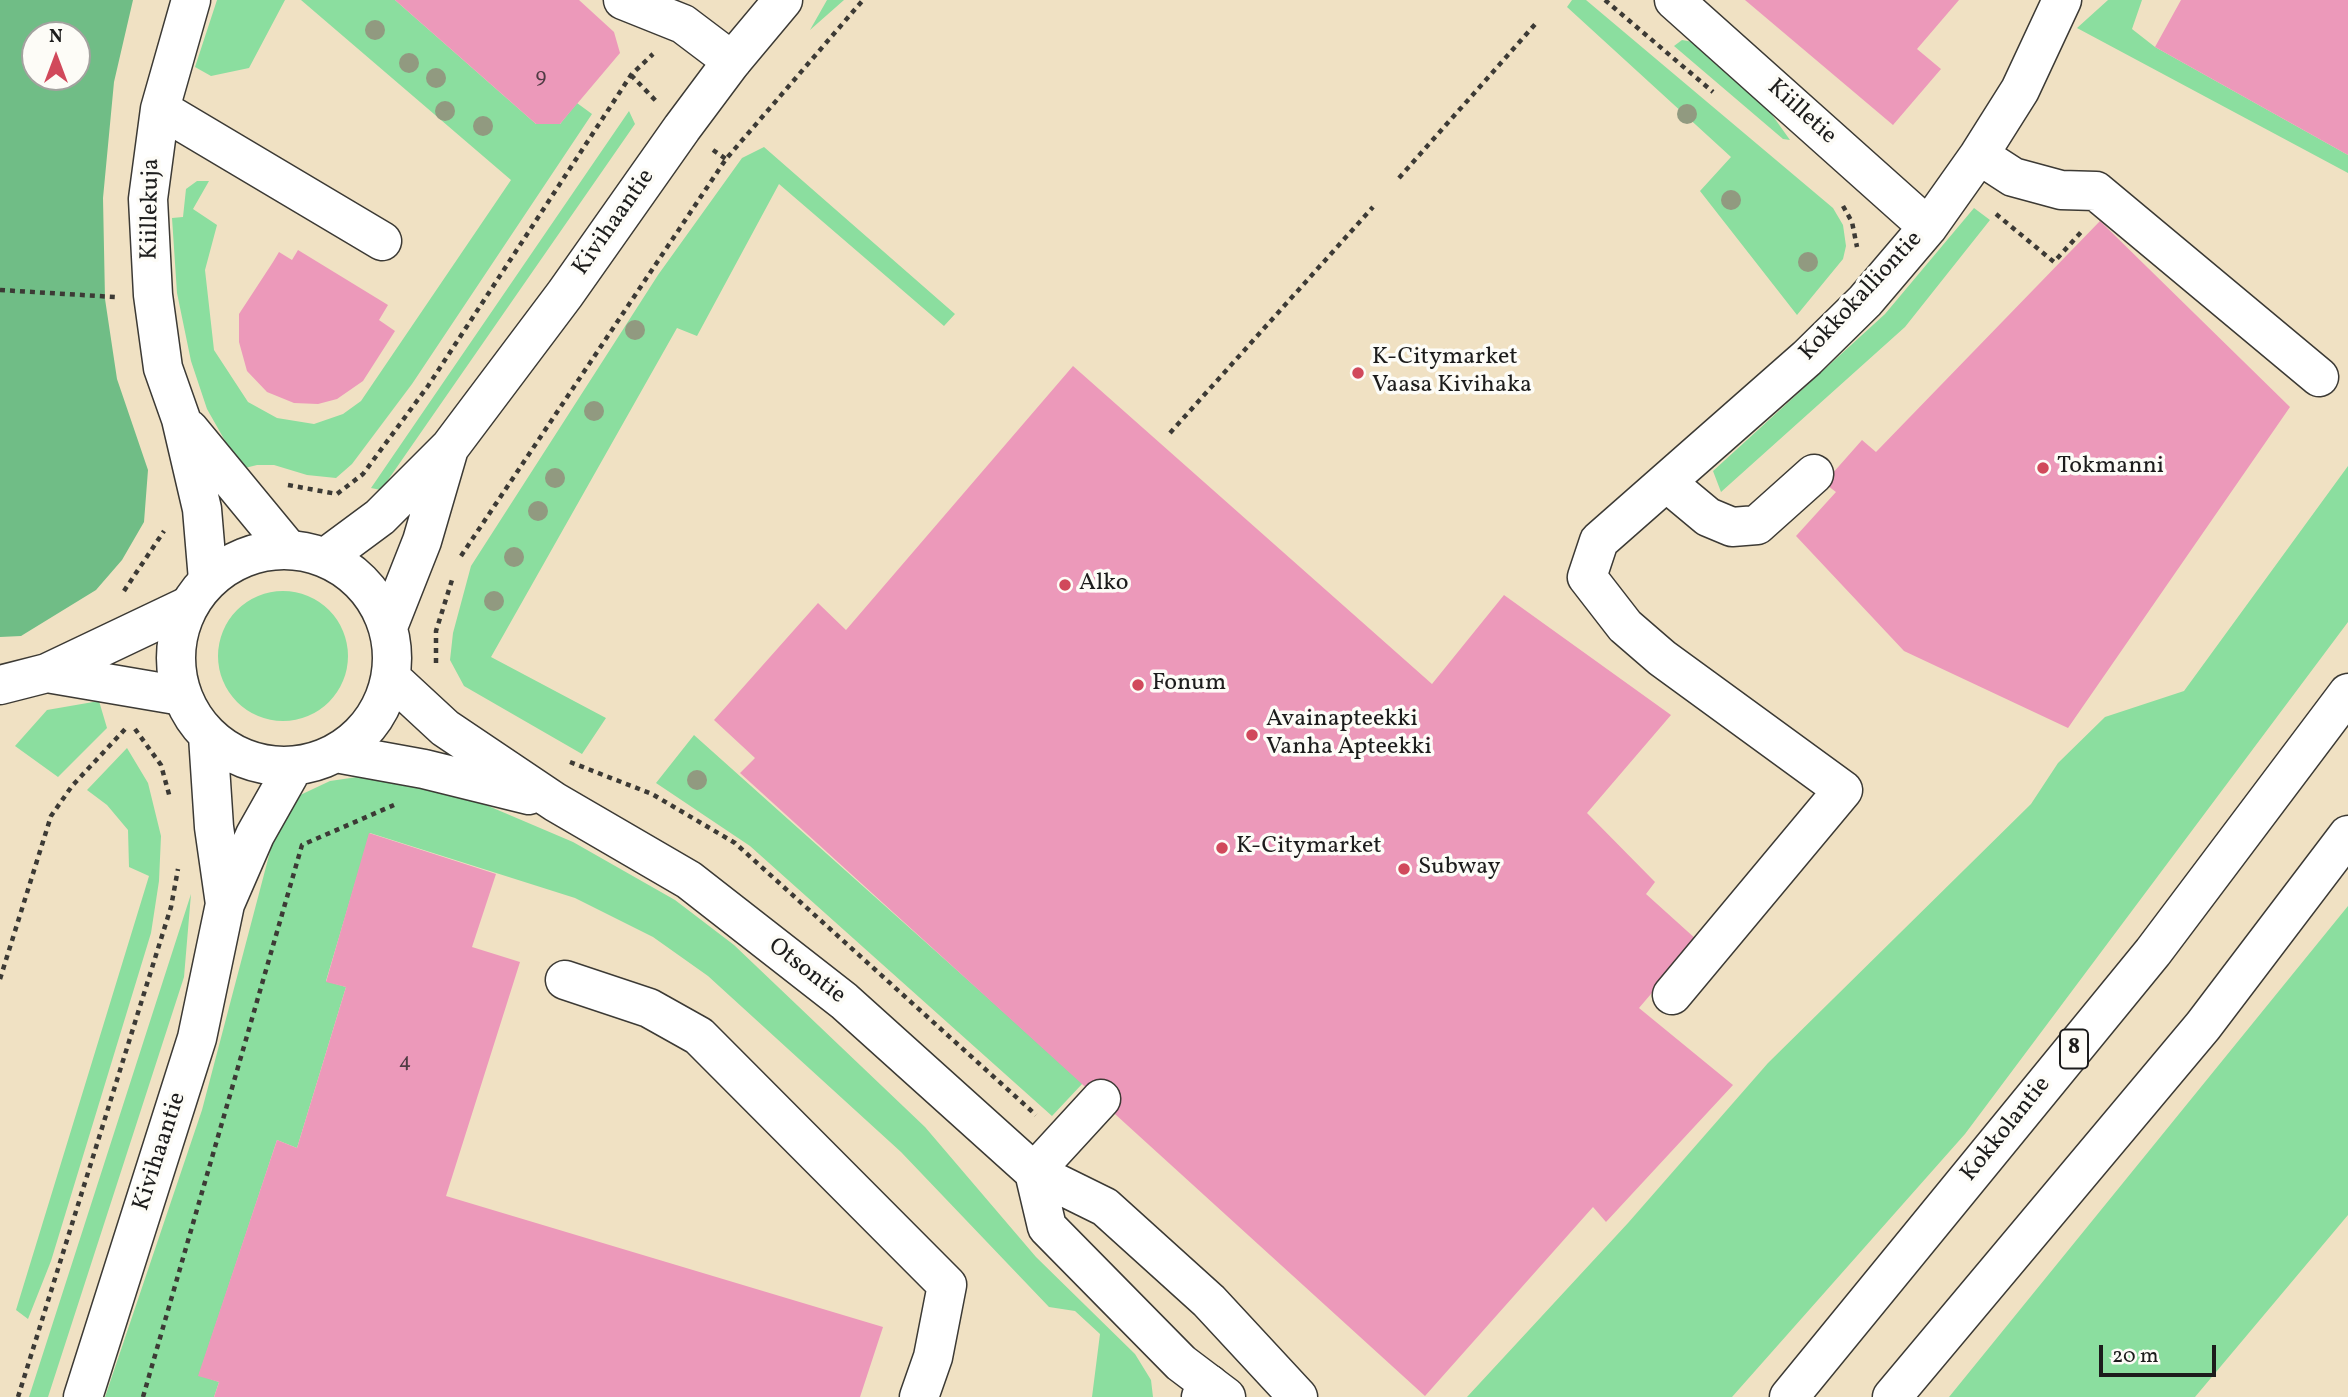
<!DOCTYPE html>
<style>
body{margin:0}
#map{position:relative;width:2348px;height:1397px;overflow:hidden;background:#f0e1c3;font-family:Vollkorn,serif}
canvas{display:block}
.north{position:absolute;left:21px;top:21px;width:70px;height:70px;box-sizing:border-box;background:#fdfcf7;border:2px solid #a3a29f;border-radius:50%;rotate:0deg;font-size:19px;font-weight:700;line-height:28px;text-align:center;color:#1c1c1c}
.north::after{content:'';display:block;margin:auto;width:24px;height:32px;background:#d1495b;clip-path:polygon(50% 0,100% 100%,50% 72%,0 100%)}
.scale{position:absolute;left:2099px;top:1345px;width:117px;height:32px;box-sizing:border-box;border:4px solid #1c1c1c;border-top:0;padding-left:9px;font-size:21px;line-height:24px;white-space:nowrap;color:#1c1c1c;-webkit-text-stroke:5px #fdfcf7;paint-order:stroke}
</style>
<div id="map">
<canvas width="2348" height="1397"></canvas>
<div class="north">N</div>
<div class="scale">20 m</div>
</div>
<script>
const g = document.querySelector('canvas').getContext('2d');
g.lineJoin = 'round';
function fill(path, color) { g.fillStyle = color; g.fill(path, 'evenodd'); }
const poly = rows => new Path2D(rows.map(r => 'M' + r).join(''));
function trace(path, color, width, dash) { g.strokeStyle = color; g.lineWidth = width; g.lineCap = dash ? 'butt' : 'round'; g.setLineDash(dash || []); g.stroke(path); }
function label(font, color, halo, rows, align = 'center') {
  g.font = font + ' Vollkorn,serif'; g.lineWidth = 7; g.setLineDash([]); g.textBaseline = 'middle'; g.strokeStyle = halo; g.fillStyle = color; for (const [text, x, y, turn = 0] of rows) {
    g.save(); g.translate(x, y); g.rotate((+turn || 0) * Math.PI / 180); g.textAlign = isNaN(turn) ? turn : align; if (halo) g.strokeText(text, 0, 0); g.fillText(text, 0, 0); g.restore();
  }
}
const green = poly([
 [217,0,285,0,249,68,211,76,195,67],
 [301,0,395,0,536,124,560,124,577,103,592,114,412,384,352,464,336,478,307,475,274,465,257,465,241,469,207,409,191,361,177,293,172,218,183,217,186,189,197,181,209,181,193,209,217,225,205,270,214,350,248,402,277,418,314,424,343,414,361,401,511,180],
 [827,0,844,0,810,30],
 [1572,0,1586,0,1833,208,1843,225,1846,246,1843,259,1797,315,1700,191,1731,157,1567,7],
 [2108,0,2142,0,2132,29,2155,47,2348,155,2348,173,2077,28],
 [1682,40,1693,42,1760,98,1790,140,1783,139,1674,46],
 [629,111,635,124,381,490,371,488],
 [764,147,955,314,944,326,779,184,697,336,677,328,491,657,606,718,582,754,464,686,450,660,453,633,471,566,658,275,742,158],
 [1974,208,1990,220,1905,327,1721,492,1713,471,1885,314],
 [2348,466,2348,622,1965,1134,1732,1397,1467,1397,1628,1223,1768,1063,2031,804,2058,763,2105,717,2184,691],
 '218 656a65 65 0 1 1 130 0a65 65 0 1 1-130 0Z',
 [99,701,107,728,58,777,15,746,47,710],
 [694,735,1083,1083,1052,1116,750,846,656,783],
 [127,748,148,783,161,836,159,881,151,933,51,1261,28,1319,16,1310,149,876,129,867,128,830,107,805,87,790],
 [364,776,404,780,479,802,573,842,675,900,734,945,925,1127,1036,1257,1135,1354,1151,1380,1153,1397,1092,1397,1100,1334,1075,1311,1049,1307,901,1152,708,976,653,937,575,898,370,833,326,981,346,987,297,1148,277,1140,199,1375,219,1382,214,1397,105,1397,202,1110,277,825,296,797,330,781],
 [191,894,184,977,48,1397,29,1397],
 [2348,906,2348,1215,2195,1397,1949,1397]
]);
const forest = poly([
 [0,0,133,0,114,82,103,198,105,299,117,379,148,470,144,522,122,560,96,590,21,636,0,637],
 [35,35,77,35,77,77,35,77]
]);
const building = poly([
 [395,0,579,0,614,32,620,53,560,124,536,124],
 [1745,0,1959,0,1917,49,1941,69,1893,125],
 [2181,0,2348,0,2348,155,2155,47],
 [2100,221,2290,407,2068,728,1904,651,1796,536,1836,492,1824,483,1862,440,1876,452],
 [298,250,388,305,379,320,395,331,363,381,337,399,318,404,294,403,267,392,247,371,239,342,239,314,273,262,279,252,292,260],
 [1073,366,1432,684,1504,595,1671,715,1587,813,1655,882,1646,894,1697,940,1639,1008,1733,1085,1606,1222,1593,1207,1425,1396,740,773,755,758,714,720,818,603,846,630],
 [369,833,496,874,472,947,520,962,446,1196,883,1327,860,1397,214,1397,219,1382,198,1376,277,1140,297,1148,346,987,326,982]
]);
const path = poly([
 [1605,0,1713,92],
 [631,75,656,101],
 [713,150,726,159],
 [1399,178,1538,21],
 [1843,206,1852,222,1857,247],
 [1996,214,2054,262,2082,231],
 [0,290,115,297],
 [1170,433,1373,207],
 [288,485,337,494,363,474,428,386,631,75,653,54],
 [461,556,726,159,863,0],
 [124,591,164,531],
 [436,663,436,631,452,580],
 [135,729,161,765,170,798],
 [570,762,652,794,735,843,1036,1115],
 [0,979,51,816,72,786,128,726],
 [18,1397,171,907,178,869],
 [143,1397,302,845,394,805]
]);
const minor = poly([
 [191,0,160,109,148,199,153,295,163,368,181,419,202,509,208,580],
 [623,0,683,24,732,61],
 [1674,0,1928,227],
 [160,109,382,241],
 [1979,155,2013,177,2061,190,2096,191,2319,377],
 [189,429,288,549],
 [1666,482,1708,517,1732,527,1757,525,1814,474],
 [47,673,182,696],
 [0,685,47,673,188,606],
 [565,980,649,1008,699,1036,947,1285,933,1357,919,1397],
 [1672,995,1843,790,1662,658,1625,626,1587,577,1599,541,1807,358,1865,301,1928,227,1979,155,2020,90,2062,0],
 [1034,1172,1101,1099]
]);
const major = poly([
 '176 658a108 108 0 1 1 216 0a108 108 0 1 1-216 0Z',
 [326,557,380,517,450,447,565,294,682,128,732,61,783,0],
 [388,627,422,541,448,452],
 [391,678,445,728,555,802,689,880,844,1001,1034,1172,1105,1207,1209,1301,1298,1397],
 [208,736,214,827,225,904],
 [336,753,424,769,529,795],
 [1034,1172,1047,1227,1181,1363,1226,1397],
 [83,1397,197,1038,225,904,255,835,294,766]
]);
const highway = poly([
 [1201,1397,1209,1384],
 [1789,1397,2153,952,2348,693],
 [1892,1397,2203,1026,2348,835]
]);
const trees = [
 [375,30],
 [409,63],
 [436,78],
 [445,111],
 [1687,114],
 [483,126],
 [1731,200],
 [1808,262],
 [635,330],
 [594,411],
 [555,478],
 [538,511],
 [514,557],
 [494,601],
 [697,780]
];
const markers = [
 [1358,373,7,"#d1495b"],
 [2043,468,7,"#d1495b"],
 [1065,585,7,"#d1495b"],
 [1138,685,7,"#d1495b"],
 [1252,735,7,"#d1495b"],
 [1222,848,7,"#d1495b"],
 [1404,869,7,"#d1495b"]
];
const numberNames = [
 ["9",541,78],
 ["4",405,1063]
];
const shields = [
 [2074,1049,28]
];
const shieldNames = [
 ["8",2074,1049]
];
const streetNames = [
 ["Kiilletie",1801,113,42],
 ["Kiillekuja",152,209,-89],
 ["Kivihaantie",615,223,-55],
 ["Kokkokalliontie",1862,297,-47],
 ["Otsontie",806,972,38],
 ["Kokkolantie",2007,1130,-51],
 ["Kivihaantie",161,1152,-72]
];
const poiNames = [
 ["K-Citymarket",1372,359],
 ["Vaasa Kivihaka",1372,387],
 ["Tokmanni",2057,468],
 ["Alko",1079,585],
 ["Fonum",1152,685],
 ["Avainapteekki",1266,721],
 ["Vanha Apteekki",1266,749],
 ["K-Citymarket",1236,848],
 ["Subway",1418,869]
];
fill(green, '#8bde9f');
fill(forest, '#70bd86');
fill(building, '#ec99ba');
trace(minor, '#3c3a35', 41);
trace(major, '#3c3a35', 41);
trace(highway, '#3c3a35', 41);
trace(path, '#3c3a35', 4.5, [5, 5]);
trace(minor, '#fff', 38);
trace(major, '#fff', 38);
trace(highway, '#fff', 38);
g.fillStyle = '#919a80';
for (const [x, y] of trees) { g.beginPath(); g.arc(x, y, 10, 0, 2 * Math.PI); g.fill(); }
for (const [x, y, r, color] of markers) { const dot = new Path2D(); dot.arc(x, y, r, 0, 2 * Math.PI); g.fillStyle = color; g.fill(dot); trace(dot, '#fdfcf7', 2.5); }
label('21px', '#503b44', null, numberNames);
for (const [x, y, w] of shields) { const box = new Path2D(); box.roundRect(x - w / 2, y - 19.5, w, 39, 5); g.fillStyle = '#fdfcf7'; g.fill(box); trace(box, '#1c1c1c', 2); }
label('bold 23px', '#1c1c1c', null, shieldNames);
label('24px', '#1c1c1c', '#fdfcf7', streetNames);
label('24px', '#1c1c1c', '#fdfcf7', poiNames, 'left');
</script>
